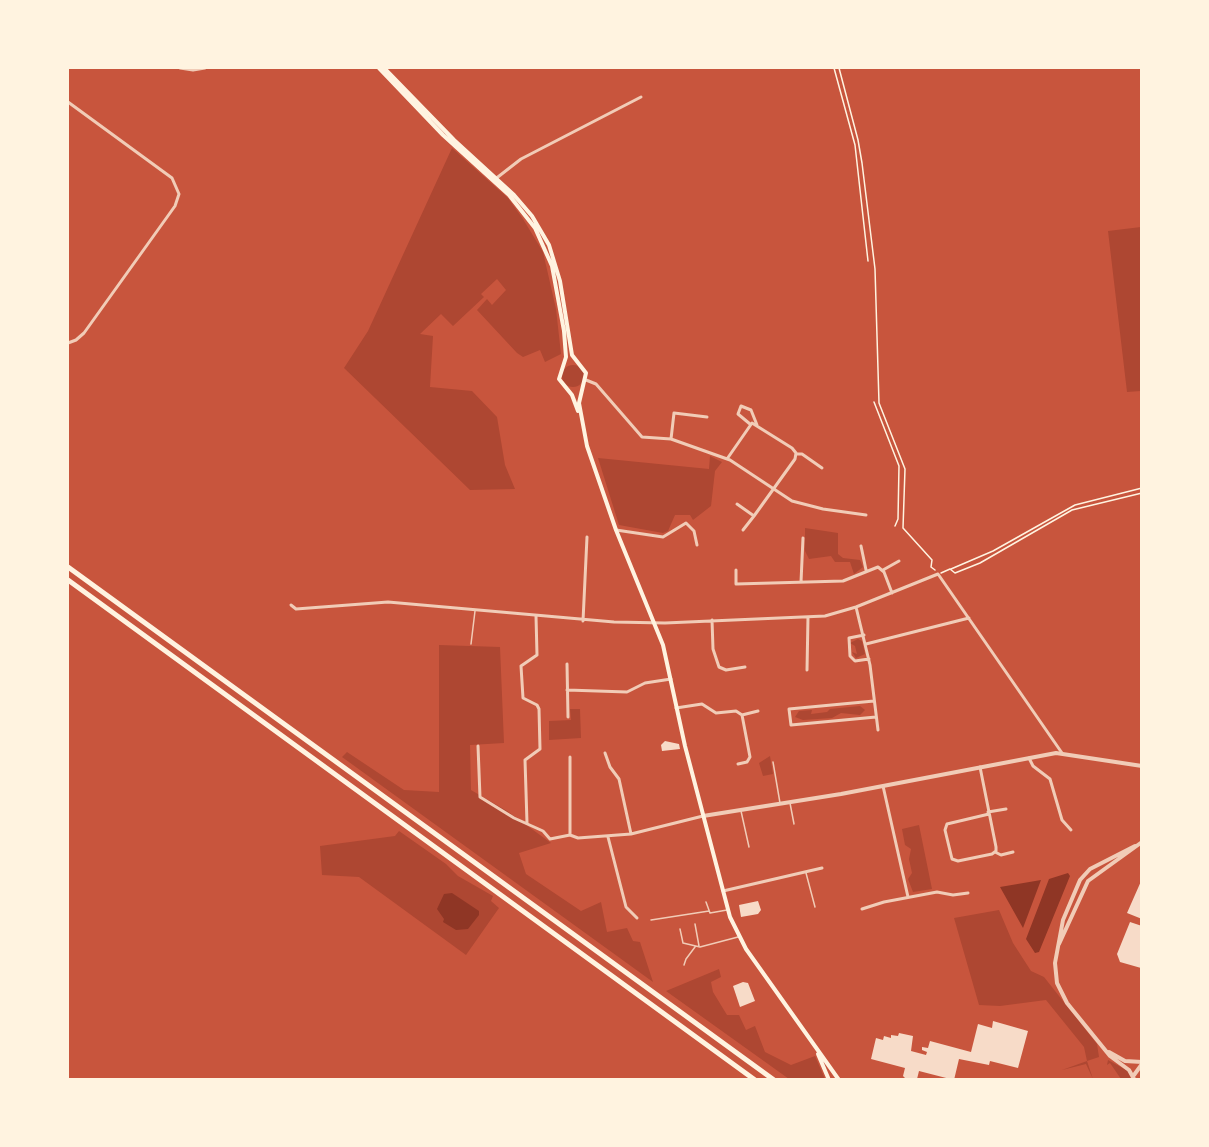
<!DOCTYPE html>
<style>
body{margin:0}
#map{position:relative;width:1209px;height:1147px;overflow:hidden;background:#c8553d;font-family:Quicksand,sans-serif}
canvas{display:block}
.frame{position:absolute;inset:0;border:69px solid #fff3e0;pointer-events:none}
</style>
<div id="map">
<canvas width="1209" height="1147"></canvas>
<div class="frame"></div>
</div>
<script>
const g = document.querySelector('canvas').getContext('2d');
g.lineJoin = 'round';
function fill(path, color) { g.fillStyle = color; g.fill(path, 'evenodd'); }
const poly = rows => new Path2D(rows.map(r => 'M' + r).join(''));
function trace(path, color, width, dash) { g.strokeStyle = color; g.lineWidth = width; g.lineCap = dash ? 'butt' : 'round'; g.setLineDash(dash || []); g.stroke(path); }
const green = poly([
 [452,148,508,198,523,219,543,252,556,309,561,354,545,362,540,350,523,357,517,353,477,310,487,299,492,305,506,290,497,279,481,294,484,297,453,326,441,314,420,334,433,336,430,387,472,391,497,417,505,465,515,489,470,490,344,368,368,331],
 [1141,227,1141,391,1127,392,1108,231],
 '562 376a11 11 0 1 1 22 0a11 11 0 1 1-22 0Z',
 [710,456,722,462,715,471,711,506,693,520,690,515,675,515,668,531,663,533,619,525,598,458,709,469],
 [805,528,838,533,838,554,843,558,860,560,863,567,854,574,850,562,835,562,831,556,809,559,805,551],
 [858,639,862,641,865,654,856,658,852,652,857,654,855,646,850,643],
 [439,645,500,647,504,743,470,745,471,790,507,811,551,843,519,853,526,874,581,911,601,902,607,932,627,928,633,941,640,942,653,982,342,757,347,752,404,790,439,792],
 [860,706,865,710,860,715,841,713,832,718,803,720,795,717,799,711,812,710,811,714,827,712,830,709],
 [570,709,580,709,581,738,549,740,549,721,571,720],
 [770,756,773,774,763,776,759,763],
 [919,825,932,889,913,892,908,879,912,873,909,859,911,849,905,845,902,829],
 [399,831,446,864,458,876,493,896,491,901,499,908,466,955,359,877,322,875,320,846,395,836],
 [999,910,1013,943,1031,971,1044,977,1097,1044,1099,1057,1087,1061,1093,1079,1086,1064,1062,1070,1087,1061,1084,1047,1046,1000,1000,1006,979,1005,954,918],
 [719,969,721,977,711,982,713,992,727,1015,739,1015,746,1030,755,1026,765,1052,791,1065,815,1056,825,1079,789,1079,666,991],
 [1108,1060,1128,1071,1131,1079,1121,1079,1110,1063,1107,1065]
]);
const water = poly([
 [1068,873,1070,876,1039,952,1035,953,1026,939,1049,879],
 [1041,880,1023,928,1000,887],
 [452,893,479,911,479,915,468,929,456,930,443,922,444,919,437,909,444,894]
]);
const building = poly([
 [665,741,679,744,680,749,662,751,661,745],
 [1142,879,1142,919,1127,913],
 [758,901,761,910,758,914,741,917,739,905],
 [1130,922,1142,926,1141,968,1120,962,1117,954],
 [743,982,748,983,755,1001,740,1007,733,986],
 [993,1021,1028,1031,1018,1068,990,1061,989,1065,959,1059,954,1080,919,1071,917,1079,907,1080,903,1076,905,1068,871,1059,876,1038,883,1040,884,1036,891,1038,891,1035,898,1036,899,1033,913,1036,911,1051,926,1055,927,1052,922,1050,922,1047,928,1048,930,1041,971,1052,978,1024,992,1028]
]);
const path = poly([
 [834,68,855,145,868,261],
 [839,68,858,140,862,163,875,269,879,403,905,469,903,528,932,560,931,567,935,570],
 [874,402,899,466,898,519,895,526],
 [951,569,993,551,1075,505,1142,488],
 [941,573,950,569,955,573,980,563,1072,510,1142,493]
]);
const service = poly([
 [471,644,475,611],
 [773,762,780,803],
 [790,803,794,824],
 [741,811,749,847],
 [806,873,815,907],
 [706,902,710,913,727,910],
 [651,920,709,911],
 [695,924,699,946],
 [680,929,683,943,700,947,738,937],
 [684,965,686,959,695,947]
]);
const minor = poly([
 [180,68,193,70,205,68],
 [68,102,172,178,179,194,175,206,84,333,76,340,68,343],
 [494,180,521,159,641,97],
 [586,380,596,384,642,437,671,439,730,460,792,501,823,509,866,515],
 [750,424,738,414,741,406,751,410,757,425],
 [671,439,674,413,707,417],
 [796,454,802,454,822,468],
 [727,459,752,423,792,448,796,453,795,459,754,516,737,504],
 [616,530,663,537,686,523,694,531,697,545],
 [743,530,754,516],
 [861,546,866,570],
 [736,570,736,584,843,581,878,567,884,572,892,593],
 [883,570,899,561],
 [801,582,803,538],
 [291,605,296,609,388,602,614,622,665,623,825,616,856,607,938,574,1062,753],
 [856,607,870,665,878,730],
 [712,620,713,649,719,667,726,670,745,667],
 [583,621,587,537],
 [864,635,849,638,850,656,855,661,869,659],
 [866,644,969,618],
 [567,664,568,717],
 [807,670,808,617],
 [567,690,627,692,645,683,671,679],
 [874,701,789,709,791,725,876,717],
 [676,708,702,704,716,713,736,711,742,715,750,757,747,762,738,764],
 [742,715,758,711],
 [478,746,480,797,514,818,543,831,550,839,570,835],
 [605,753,610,767,619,779,631,834],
 [1029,758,1033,766,1050,779,1062,820,1071,830],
 [980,767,996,847,996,851,992,854,958,861,952,859,945,830,947,824,989,814],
 [883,786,908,897],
 [988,812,1006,809],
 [527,823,525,760,540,749,539,709,537,705,523,698,521,666,537,655,536,616],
 [570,835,578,838,631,834,703,816],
 [570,835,570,757],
 [608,837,626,907,637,918],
 [995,852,1001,855,1013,852],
 [723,891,822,868],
 [862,909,884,902,937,892,953,895,968,893]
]);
const tertiary = poly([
 [703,816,841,794,1056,753,1142,766],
 [1059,944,1088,881,1142,842],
 [1109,1052,1125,1061,1142,1062],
 [1134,1075,1142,1064],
 [1134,1079,1129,1070,1110,1056,1067,1003,1057,983,1055,963,1063,920,1080,880,1090,869,1135,846]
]);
const secondary = poly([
 [379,68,443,135,509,195,535,228,552,266,564,331,566,357,559,379,572,395,578,411],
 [384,68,454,140,514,195,532,216,549,245,560,281,572,355,586,373,579,403,587,446,616,530,663,645,685,746,730,917,746,949,839,1080],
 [818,1054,829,1080]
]);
const motorway = poly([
 [68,567,774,1080],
 [68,580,755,1080]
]);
fill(green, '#ae4732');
fill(water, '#8f3625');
fill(building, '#f7dbc8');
trace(path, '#fff3e0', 1.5);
trace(service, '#f1ccb7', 1.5);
trace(minor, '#f1ccb7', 3);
trace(tertiary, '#f1ccb7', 4);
trace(secondary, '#fff3e0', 4);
trace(motorway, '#fff3e0', 5);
</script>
